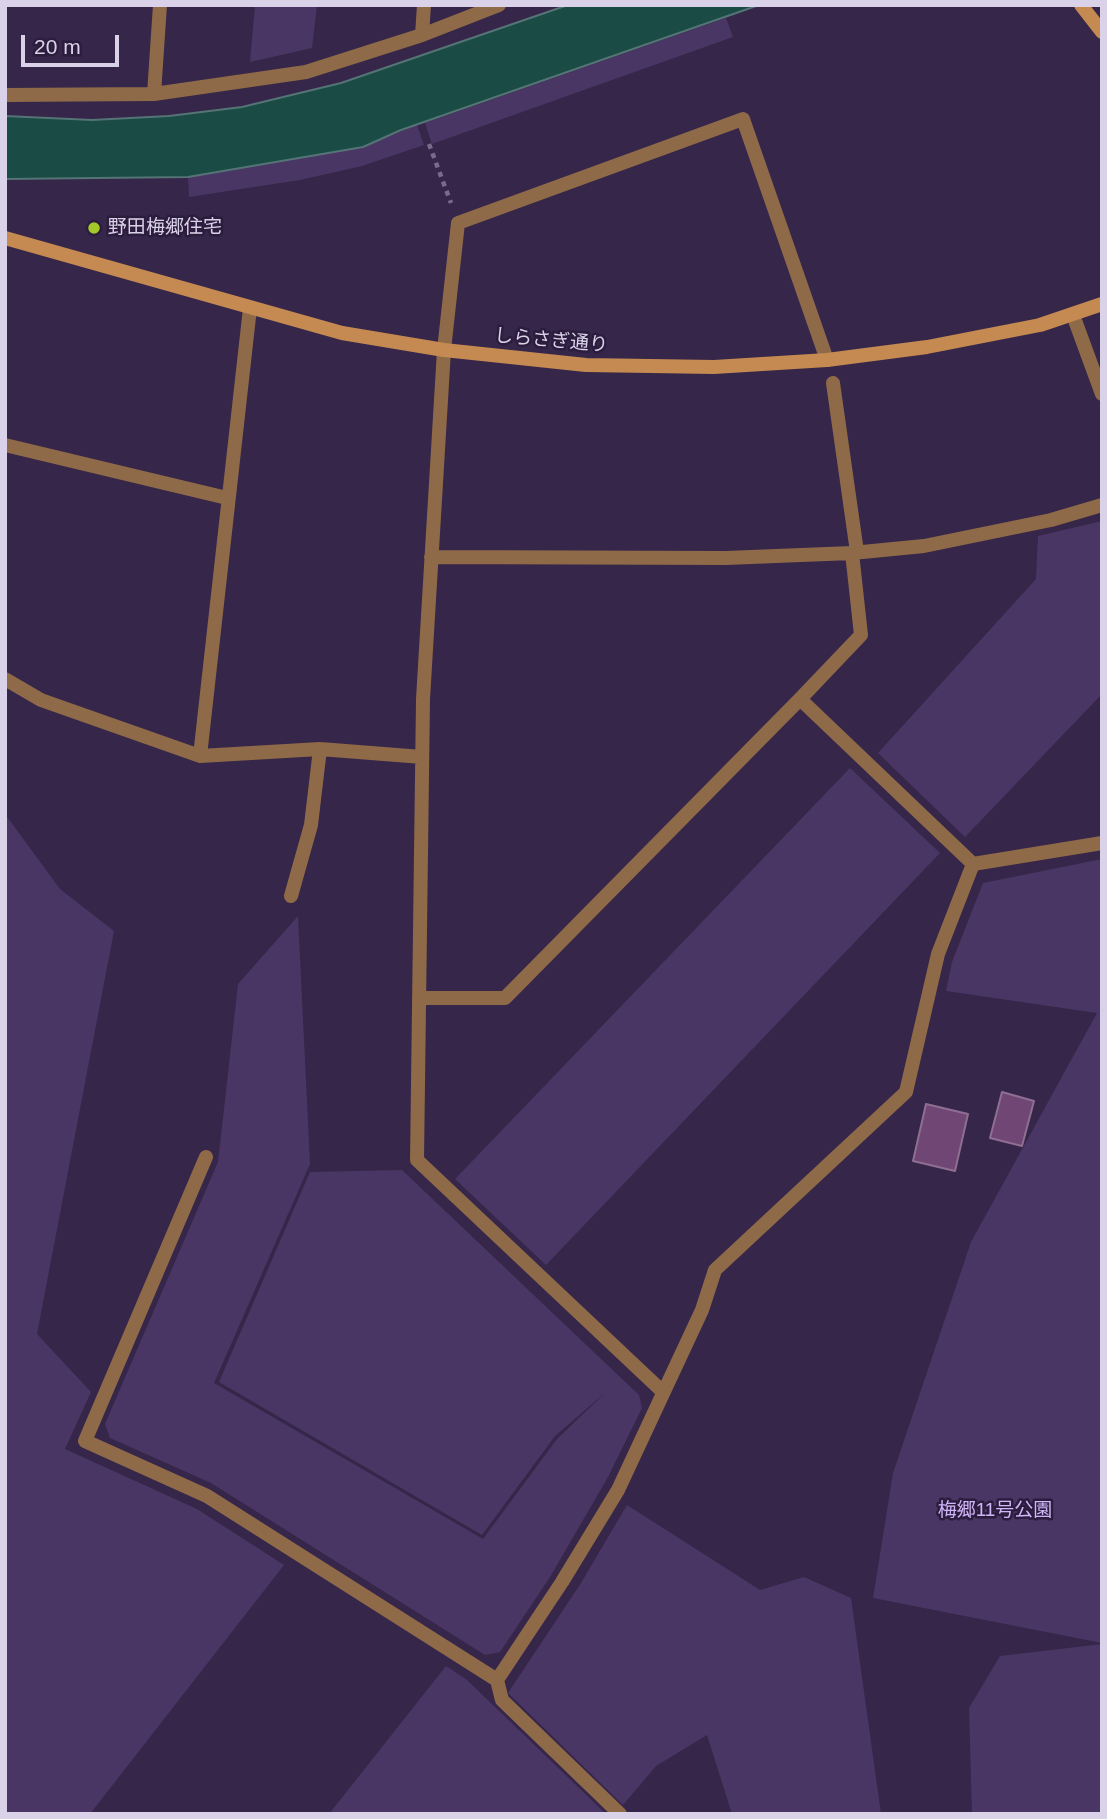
<!DOCTYPE html>
<meta charset="utf-8">
<style>
body{margin:0}
#map{position:relative;width:1107px;height:1819px;overflow:hidden;background:#362649;font-family:Helvetica,sans-serif}
canvas{display:block}
.frame{position:absolute;inset:0;border:7px solid #dad2e8;pointer-events:none}
.scale{position:absolute;left:21px;top:35px;width:98px;height:32px;box-sizing:border-box;border:4px solid #dad2e8;border-top:0;padding-left:9px;font-size:21px;line-height:24px;white-space:nowrap;color:#dad2e8;-webkit-text-stroke:5px #2c1c3e;paint-order:stroke}
</style>
<div id="map">
<canvas width="1107" height="1819"></canvas>
<div class="frame"></div>
<div class="scale">20 m</div>
</div>
<script>
const g = document.querySelector('canvas').getContext('2d');
g.lineJoin = 'round';
function fill(path, color) { g.fillStyle = color; g.fill(path, 'evenodd'); }
const poly = rows => new Path2D(rows.map(r => 'M' + r).join(''));
function trace(path, color, width, dash) { g.strokeStyle = color; g.lineWidth = width; g.lineCap = dash ? 'butt' : 'round'; g.setLineDash(dash || []); g.stroke(path); }
function label(font, color, halo, rows, align = 'center') {
  g.font = font + ' Helvetica,"Noto Sans JP",sans-serif'; g.lineWidth = 5; g.setLineDash([]); g.textBaseline = 'middle'; g.strokeStyle = halo; g.fillStyle = color; for (const [text, x, y, turn = 0] of rows) {
    g.save(); g.translate(x, y); g.rotate((+turn || 0) * Math.PI / 180); g.textAlign = isNaN(turn) ? turn : align; if (halo) g.strokeText(text, 0, 0); g.fillText(text, 0, 0); g.restore();
  }
}
const green = poly([
 [255,5,317,5,312,48,250,62],
 [726,18,733,37,432,144,425,123],
 [417,125,424,145,362,166,300,180,189,197,188,177,363,147],
 [1102,521,1102,694,965,837,878,753,1036,579,1038,536],
 [850,768,940,853,546,1265,455,1179],
 [5,814,60,889,114,931,37,1334,91,1392,65,1449,197,1509,284,1565,90,1814,5,1814],
 [1102,859,1102,1643,873,1598,893,1473,971,1242,1097,1013,946,991,952,962,983,883],
 [298,916,310,1164,214,1383,483,1539,557,1439,606,1392,555,1436,482,1535,219,1382,310,1172,402,1170,639,1395,642,1408,608,1477,550,1577,500,1652,485,1655,211,1483,110,1438,105,1424,218,1162,238,984],
 [627,1505,760,1590,804,1577,851,1598,881,1814,732,1814,707,1735,656,1766,623,1805,508,1693,581,1583],
 [1102,1644,1102,1814,972,1814,969,1708,1000,1656],
 [446,1666,467,1680,606,1814,329,1814]
]);
const water = poly([
 [568,5,759,5,401,130,363,147,188,177,5,179,5,116,92,120,169,116,242,107,341,83,568,5]
]);
const building = poly([
 [1002,1092,1034,1101,1022,1146,990,1138,1002,1092],
 [926,1104,968,1114,955,1171,913,1161,926,1104]
]);
const path = poly([
 [429,144,451,203]
]);
const street = poly([
 [422,35,424,5],
 [154,94,160,5],
 [5,95,154,94,306,72,422,35,499,5],
 [1073,315,1102,394],
 [833,383,857,552],
 [5,445,227,498],
 [431,557,726,558,852,553,924,546,1051,520,1102,505],
 [5,679,41,700,200,756,320,749,422,757],
 [200,756,250,308],
 [973,864,1102,843],
 [291,896,311,825,320,749],
 [419,998,505,998,800,699,861,635,852,553],
 [206,1157,85,1441,207,1496,497,1680,502,1700,620,1814],
 [663,1392,417,1160,423,699,444,350,458,223,743,119,827,360],
 [497,1680,562,1582,618,1490,702,1310,715,1270,906,1092,938,954,973,864,800,699]
]);
const secondary = poly([
 [1081,5,1102,32],
 [5,238,342,333,444,350,586,365,714,367,827,360,927,347,1040,325,1102,304]
]);
const markers = [
 [94,228,7,"#a2c929"]
];
const poiNames = [
 ["野田梅郷住宅",108,228]
];
const streetNames = [
 ["しらさぎ通り",551,341,5]
];
const parkNames = [
 ["梅郷11号公園",995,1511]
];
fill(green, '#4a3664');
fill(water, '#1a4b44');
trace(water, '#547475', 2);
fill(building, '#704675');
trace(building, '#8e6f91', 2);
trace(path, '#796c8a', 4.5, [5, 5]);
trace(street, '#8e6a48', 14);
trace(secondary, '#c48a52', 14);
for (const [x, y, r, color] of markers) { const dot = new Path2D(); dot.arc(x, y, r, 0, 2 * Math.PI); g.fillStyle = color; g.fill(dot); trace(dot, '#2c1c3e', 2.5); }
label('19px', '#dad2e8', '#2c1c3e', poiNames, 'left');
label('19px', '#dad2e8', '#2c1c3e', streetNames);
label('19px', '#d1b6f8', '#2c1c3e', parkNames);
</script>
